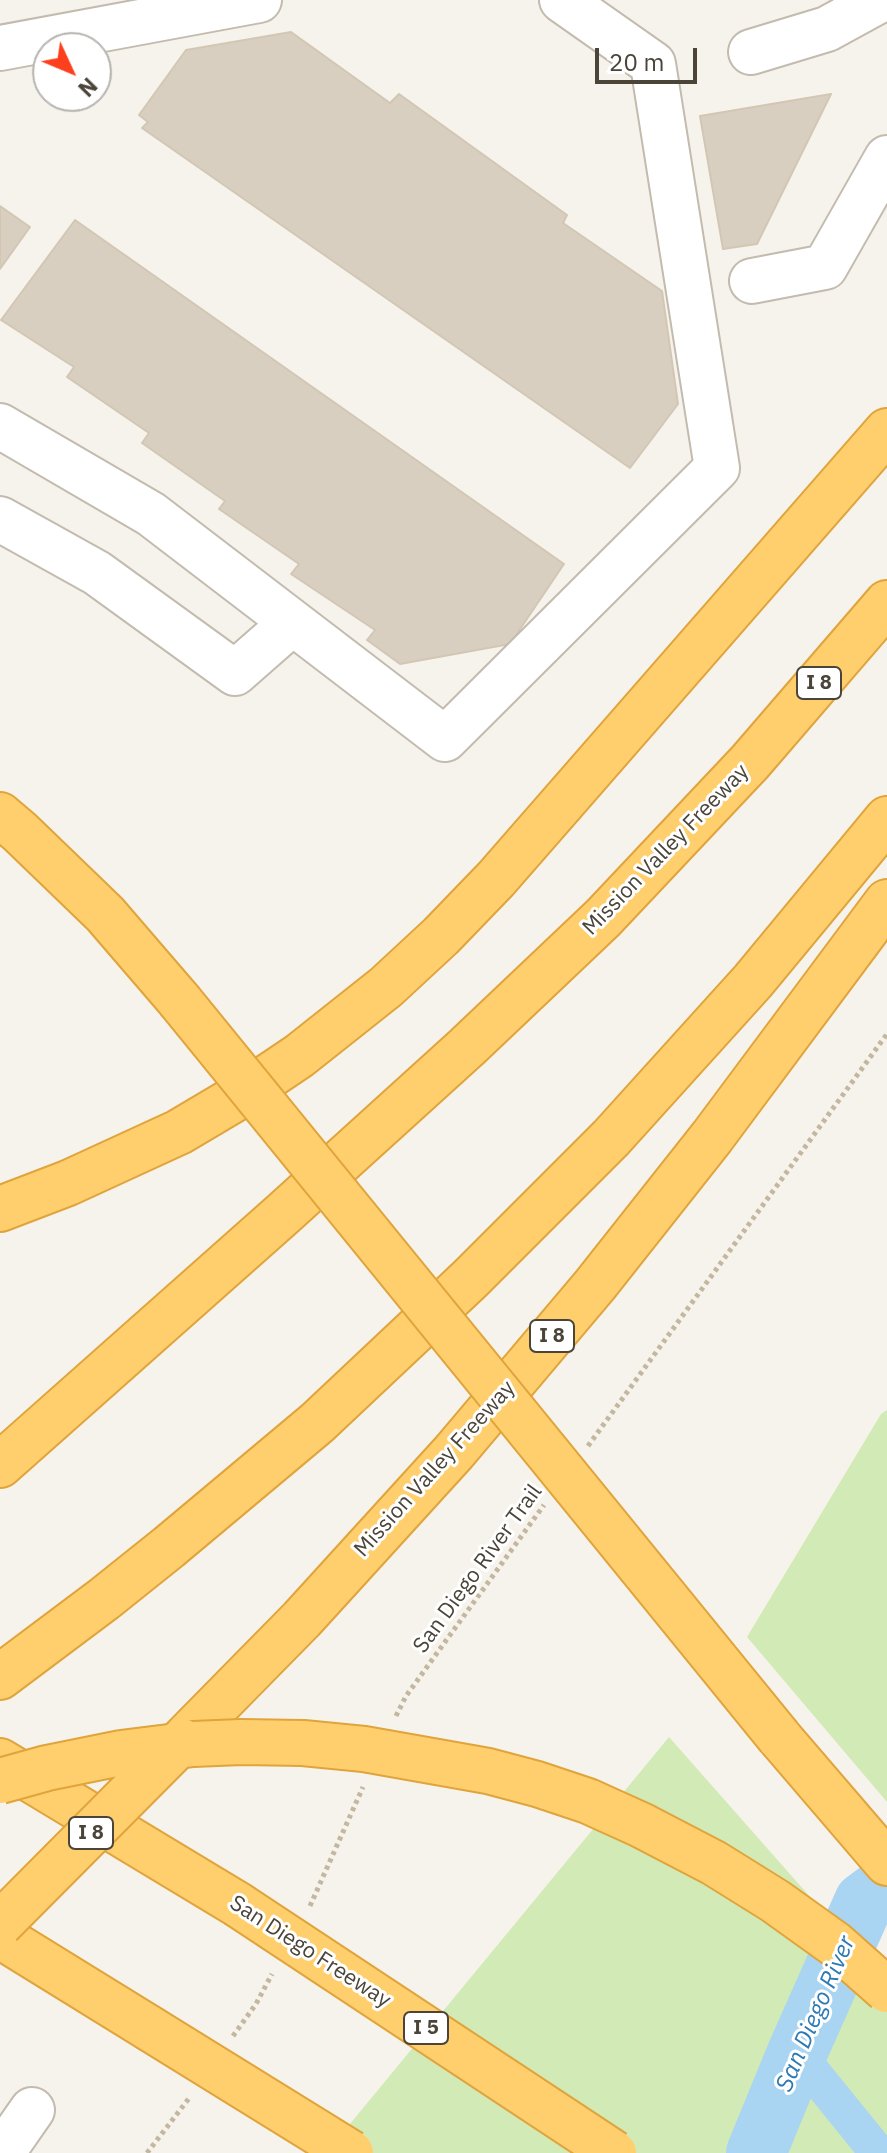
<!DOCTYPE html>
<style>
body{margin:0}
#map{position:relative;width:887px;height:2153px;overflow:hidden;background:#f6f3ec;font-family:"IBM Plex Sans",sans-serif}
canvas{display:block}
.north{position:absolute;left:32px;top:32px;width:80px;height:80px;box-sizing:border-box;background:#fff;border:2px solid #b7b4b0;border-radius:50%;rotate:134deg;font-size:22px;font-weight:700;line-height:32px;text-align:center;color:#4b4439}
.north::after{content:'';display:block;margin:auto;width:28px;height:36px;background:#fc3f1d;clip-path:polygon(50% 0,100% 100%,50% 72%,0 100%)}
.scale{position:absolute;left:595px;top:48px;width:102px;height:36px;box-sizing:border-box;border:4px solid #4b4439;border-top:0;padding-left:10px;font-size:24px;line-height:28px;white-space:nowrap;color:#4b4439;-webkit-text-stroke:6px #fff;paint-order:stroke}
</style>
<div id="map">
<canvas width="887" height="2153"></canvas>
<div class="north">N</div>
<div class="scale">20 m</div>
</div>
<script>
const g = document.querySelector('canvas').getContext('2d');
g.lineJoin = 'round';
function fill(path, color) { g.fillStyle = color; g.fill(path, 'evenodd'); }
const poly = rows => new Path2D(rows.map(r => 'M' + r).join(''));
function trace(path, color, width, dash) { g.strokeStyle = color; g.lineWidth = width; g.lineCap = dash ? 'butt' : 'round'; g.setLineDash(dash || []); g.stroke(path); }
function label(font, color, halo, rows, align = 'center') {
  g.font = font + ' "IBM Plex Sans",sans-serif'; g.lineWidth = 6; g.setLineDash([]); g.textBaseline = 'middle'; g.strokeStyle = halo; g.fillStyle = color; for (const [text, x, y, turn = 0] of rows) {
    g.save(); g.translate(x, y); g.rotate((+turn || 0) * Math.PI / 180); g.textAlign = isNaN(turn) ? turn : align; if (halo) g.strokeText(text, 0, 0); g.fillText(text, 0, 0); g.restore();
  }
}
const green = poly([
 [887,1410,887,1802,747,1637,881,1414],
 [669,1737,887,1984,887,2153,326,2153]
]);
const canal = poly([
 [797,2053,878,2153]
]);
const river = poly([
 [756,2153,797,2053,864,1902,887,1885]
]);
const building = poly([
 [291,32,390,103,399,94,567,215,563,223,662,291,678,404,630,468,142,128,148,122,139,115,186,50,291,32],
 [831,94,757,244,723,249,700,116,831,94],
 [0,206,30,227,0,269,0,206],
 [75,220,564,564,510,644,400,664,367,640,375,630,291,574,299,564,219,509,225,501,142,443,149,433,67,377,74,367,1,320,75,220]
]);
const path = poly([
 [588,1446,887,1034],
 [396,1716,406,1696,544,1505],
 [310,1906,363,1787],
 [233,2036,256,2004,272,1974],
 [147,2153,190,2097]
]);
const minor = poly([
 [0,48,259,0],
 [751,52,827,29,880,0],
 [752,281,825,267,887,158],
 [0,426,151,514,445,739,717,468,653,64,562,0],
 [0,519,97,573,235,673,292,623],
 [2,2153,32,2110]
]);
const highway = poly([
 [0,815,20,832,105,914,179,1000],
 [0,1209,68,1183,179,1132,238,1097,299,1056,386,987,441,936,496,879,887,431],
 [0,1465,284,1213,467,1047,603,918,750,762,887,603],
 [0,1677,104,1599,169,1547,317,1423,470,1279,611,1138,753,981,887,819],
 [779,1737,887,1863],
 [182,1741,302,1619,454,1452,595,1285,712,1137,887,902],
 [0,1761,237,1904],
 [0,1936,149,2028]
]);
const highwayBridge = poly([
 [179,1000,779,1737],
 [0,1781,47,1768,121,1753,193,1744,241,1742,303,1743,364,1749,488,1771,537,1784,588,1801,641,1825,714,1863,775,1901,835,1944,887,1990],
 [237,1904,614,2153],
 [0,1924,182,1741],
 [149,2028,351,2153]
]);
const shields = [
 [819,683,44],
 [552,1336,44],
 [91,1833,44],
 [426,2028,44]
];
const shieldNames = [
 ["I 8",819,683],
 ["I 8",552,1336],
 ["I 8",91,1833],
 ["I 5",426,2028]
];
const streetNames = [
 ["Mission Valley Freeway",666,850,-46],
 ["Mission Valley Freeway",435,1469,-48],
 ["San Diego River Trail",478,1569,-54],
 ["San Diego Freeway",310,1952,33]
];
const waterNames = [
 ["San Diego River",816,2014,-67]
];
fill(green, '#d2eab5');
trace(canal, '#a9d4f2', 36);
trace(river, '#a9d4f2', 60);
fill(building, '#d8cfc1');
trace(building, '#d3c7b4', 2);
trace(minor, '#c2bbae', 48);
trace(highway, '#e0a43c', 48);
trace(path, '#c4b79f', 5, [4, 4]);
trace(minor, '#fff', 44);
trace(highway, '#ffcf6e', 44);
trace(highwayBridge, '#e0a43c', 48, []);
trace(highwayBridge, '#ffcf6e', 44);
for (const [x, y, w] of shields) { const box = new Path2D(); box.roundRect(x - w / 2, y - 16, w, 32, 6); g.fillStyle = '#fff'; g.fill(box); trace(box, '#4b4439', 2); }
label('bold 20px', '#4b4439', null, shieldNames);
label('22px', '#4b4439', '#fff', streetNames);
label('italic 24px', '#2e7ab2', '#fff', waterNames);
</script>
